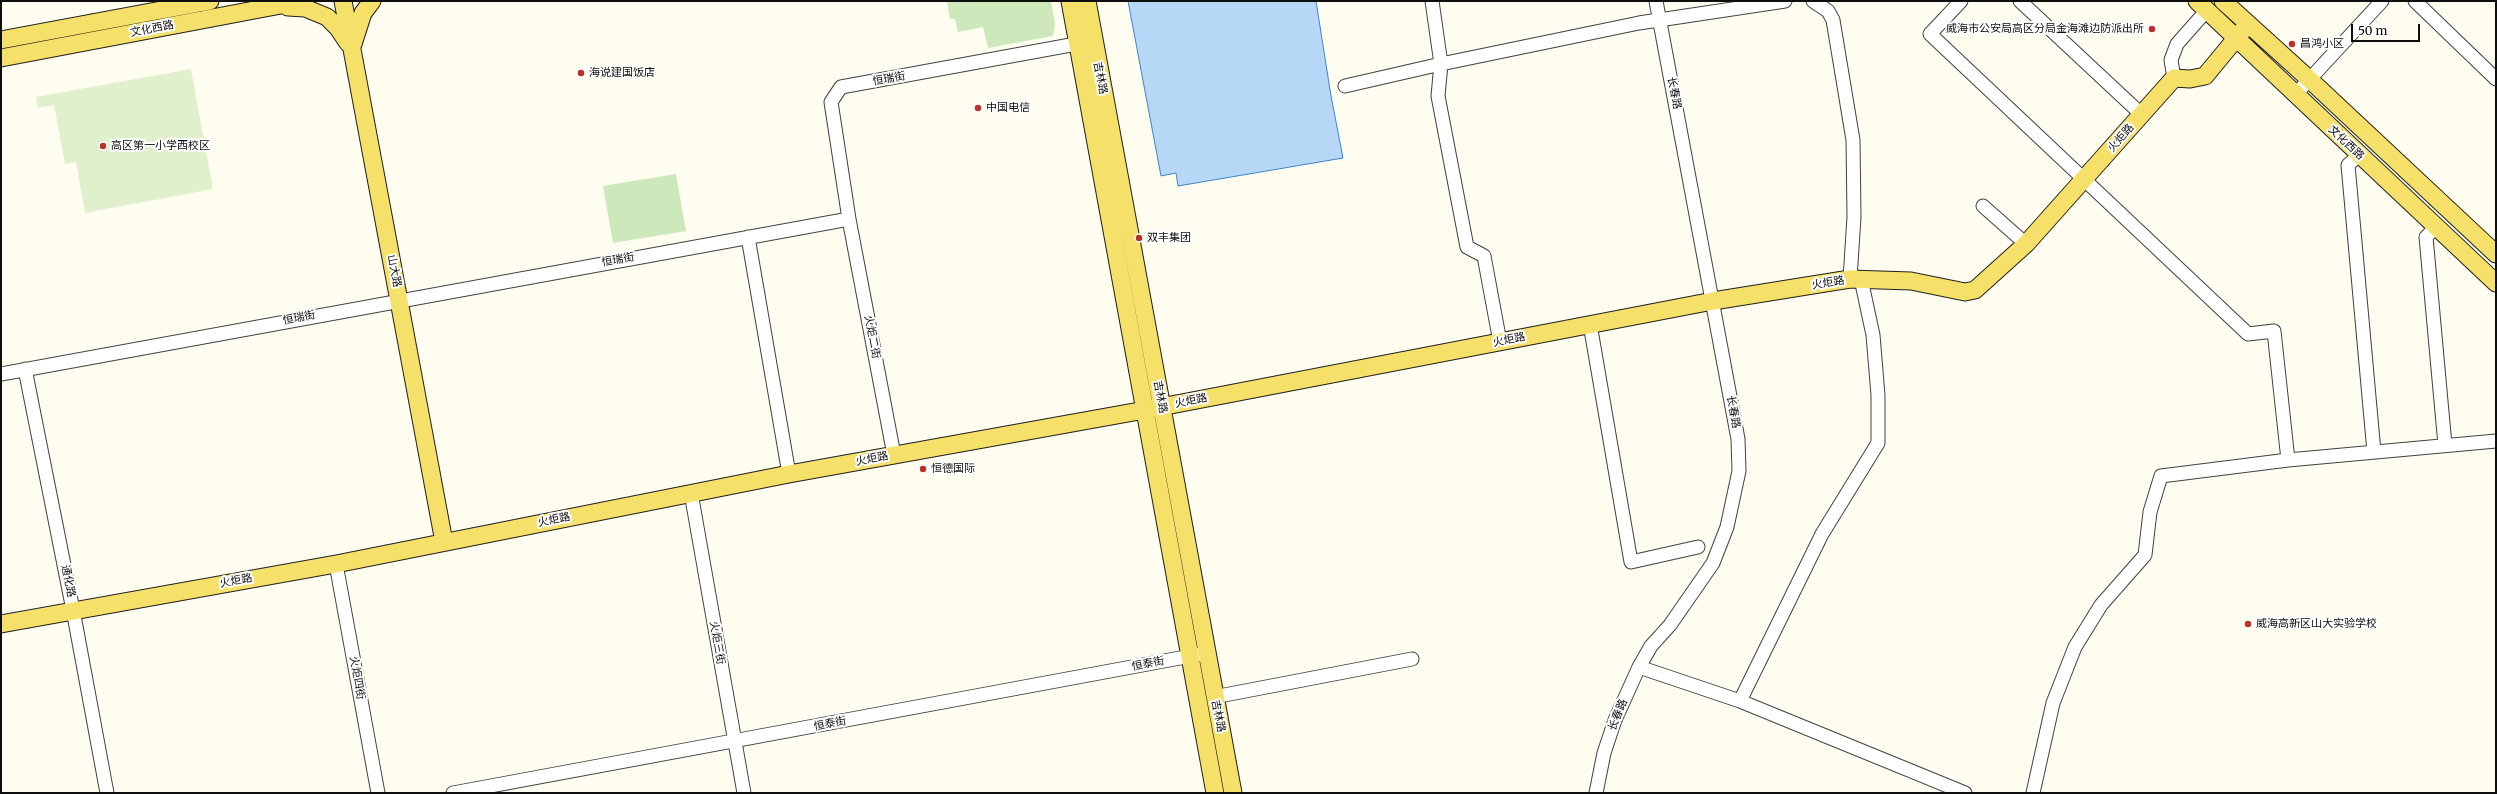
<!DOCTYPE html>
<meta charset="utf-8">
<style>
body{margin:0}
#map{position:relative;width:2497px;height:794px;overflow:hidden;background:#fffdf0;font-family:Merriweather,serif}
canvas{display:block}
.frame{position:absolute;inset:0;border:2px solid #0e0e0e;pointer-events:none}
.scale{position:absolute;left:2351px;top:24px;width:69px;height:18px;box-sizing:border-box;border:2px solid #0e0e0e;border-top:0;padding-left:5px;font-size:12px;line-height:14px;white-space:nowrap;color:#0e0e0e;-webkit-text-stroke:3px #fff;paint-order:stroke}
</style>
<div id="map">
<canvas width="2497" height="794"></canvas>
<div class="frame"></div>
<div class="scale">50 m</div>
</div>
<script>
const g = document.querySelector('canvas').getContext('2d');
g.lineJoin = 'round';
function fill(path, color) { g.fillStyle = color; g.fill(path, 'evenodd'); }
const poly = rows => new Path2D(rows.map(r => 'M' + r).join(''));
function trace(path, color, width, dash) { g.strokeStyle = color; g.lineWidth = width; g.lineCap = dash ? 'butt' : 'round'; g.setLineDash(dash || []); g.stroke(path); }
function label(font, color, halo, rows, align = 'center') {
  g.font = font + ' Merriweather,"Noto Sans SC",serif'; g.lineWidth = 4; g.setLineDash([]); g.textBaseline = 'middle'; g.strokeStyle = halo; g.fillStyle = color; for (const [text, x, y, turn = 0] of rows) {
    g.save(); g.translate(x, y); g.rotate((+turn || 0) * Math.PI / 180); g.textAlign = isNaN(turn) ? turn : align; if (halo) g.strokeText(text, 0, 0); g.fillText(text, 0, 0); g.restore();
  }
}
const green = poly([
 [947,1,1051,1,1055,24,1053,36,988,48,983,27,958,32,955,19,950,19],
 [676,174,686,231,613,243,603,186]
]);
const pitch = poly([
 [191,69,213,189,85,213,76,162,65,164,54,105,38,108,36,97]
]);
const water = poly([
 [1128,1,1316,1,1331,96,1343,158,1178,186,1176,173,1161,176,1128,1]
]);
const minor = poly([
 [1432,1,1441,64,1438,96,1467,247,1484,256,1500,342],
 [1813,1,1828,11,1833,20,1853,140,1854,217,1850,279],
 [1961,1,1930,34,2248,334,2274,331,2288,460],
 [2020,1,2141,114],
 [2415,1,2496,79],
 [2174,78,2171,60,2177,44,2207,10],
 [1345,86,1441,64,1639,23,1785,1],
 [2295,95,2382,1],
 [2359,155,2348,165,2374,452],
 [1983,206,2026,244],
 [849,219,894,455],
 [2436,227,2426,237,2445,445],
 [748,237,789,474],
 [1590,324,1631,562,1698,547],
 [25,369,73,610,107,793],
 [1,374,849,219,831,102,841,87,1087,42],
 [691,493,744,793],
 [336,564,378,793],
 [1639,667,1740,701,1965,793],
 [1214,697,1412,659],
 [1740,701,1822,534,1878,443,1878,395,1873,335,1861,279],
 [453,793,1207,653],
 [1596,793,1604,753,1615,720,1639,667,1651,646,1670,625,1713,563,1727,527,1739,471,1738,439,1656,1],
 [2033,793,2053,703,2075,647,2101,605,2145,555,2150,512,2161,476,2288,460,2496,441]
]);
const major = poly([
 [343,1,444,542],
 [1070,1,1215,793],
 [1087,1,1233,793],
 [2197,1,2496,283],
 [2223,1,2309,79,2496,254],
 [288,7,305,8,327,17,338,28,348,43],
 [1,40,210,1],
 [353,44,363,13,372,1],
 [1,58,302,1],
 [1,624,336,564,789,474,1145,410,1713,301,1850,279,1911,281,1965,292,1975,290,2026,244,2174,78,2190,79,2205,76,2248,24]
]);
const markers = [
 [2152,29,4,"#bb3129"],
 [2292,44,4,"#bb3129"],
 [581,73,4,"#bb3129"],
 [978,108,4,"#bb3129"],
 [103,146,4,"#bb3129"],
 [1139,238,4,"#bb3129"],
 [923,469,4,"#bb3129"],
 [2248,624,4,"#bb3129"]
];
const streetNames = [
 ["文化西路",152,29,-11],
 ["吉林路",1100,78,79],
 ["恒瑞街",889,79,-10],
 ["长春路",1674,93,79],
 ["火炬路",2121,138,-49],
 ["文化西路",2346,143,43],
 ["恒瑞街",618,260,-10],
 ["山大路",394,271,79],
 ["火炬路",1828,283,-9],
 ["恒瑞街",299,318,-11],
 ["火炬二街",872,337,79],
 ["火炬路",1509,340,-11],
 ["吉林路",1160,397,80],
 ["火炬路",1191,401,-11],
 ["长春路",1733,412,80],
 ["火炬路",872,459,-11],
 ["火炬路",554,520,-11],
 ["通化路",68,581,79],
 ["火炬路",236,581,-10],
 ["火炬三街",717,643,80],
 ["恒泰街",1148,664,-11],
 ["火炬四街",357,678,80],
 ["长春路",1618,715,-68],
 ["吉林路",1218,716,79],
 ["恒泰街",830,724,-11]
];
const poiNames = [
 ["威海市公安局高区分局金海滩边防派出所",2144,29,"right"],
 ["昌鸿小区",2300,44],
 ["海说建国饭店",589,73],
 ["中国电信",986,108],
 ["高区第一小学西校区",111,146],
 ["双丰集团",1147,238],
 ["恒德国际",931,469],
 ["威海高新区山大实验学校",2256,624]
];
fill(green, '#cde8ba');
fill(pitch, '#e0f0cc');
fill(water, '#b6d7f5');
trace(water, '#3e84ca', 1);
trace(minor, '#414141', 15);
trace(major, '#1f1f1f', 19);
trace(minor, '#fff', 13);
trace(major, '#f5e169', 17);
for (const [x, y, r, color] of markers) { const dot = new Path2D(); dot.arc(x, y, r, 0, 2 * Math.PI); g.fillStyle = color; g.fill(dot); trace(dot, '#fff', 1.5); }
label('11px', '#0e0e0e', '#fff', streetNames);
label('11px', '#0e0e0e', '#fff', poiNames, 'left');
</script>
